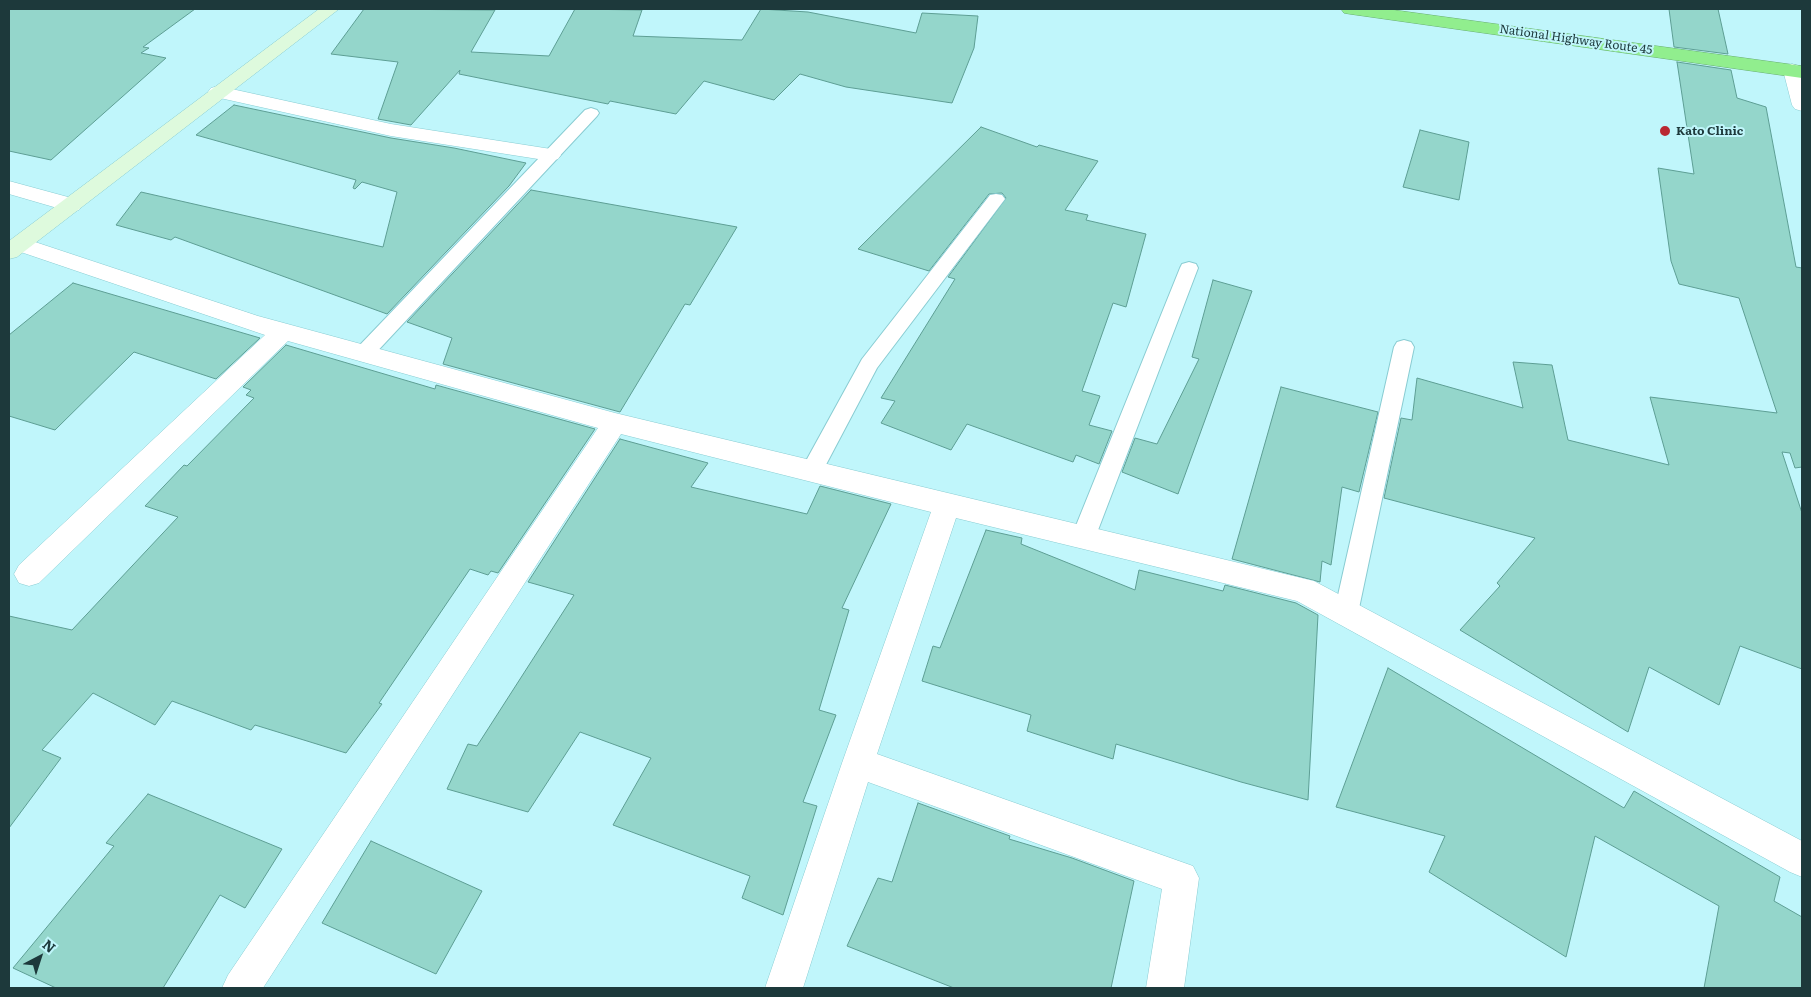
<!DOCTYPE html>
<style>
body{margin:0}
#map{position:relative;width:1811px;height:997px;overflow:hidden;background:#c0f6fb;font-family:Literata,serif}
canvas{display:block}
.frame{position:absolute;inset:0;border:10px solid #1d393b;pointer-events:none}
.north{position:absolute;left:15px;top:932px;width:50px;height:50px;-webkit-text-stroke:4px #c0f6fb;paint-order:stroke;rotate:40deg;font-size:14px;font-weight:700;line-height:20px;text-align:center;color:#1d393b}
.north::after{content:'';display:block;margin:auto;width:18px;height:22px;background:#1d393b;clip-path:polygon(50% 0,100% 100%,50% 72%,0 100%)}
</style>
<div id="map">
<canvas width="1811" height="997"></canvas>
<div class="frame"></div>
<div class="north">N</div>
</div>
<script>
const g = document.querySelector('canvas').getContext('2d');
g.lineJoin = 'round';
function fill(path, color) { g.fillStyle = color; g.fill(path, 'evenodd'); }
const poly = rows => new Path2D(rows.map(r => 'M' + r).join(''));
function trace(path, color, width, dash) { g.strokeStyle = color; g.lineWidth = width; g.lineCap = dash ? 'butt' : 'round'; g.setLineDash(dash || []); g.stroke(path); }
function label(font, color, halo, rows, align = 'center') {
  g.font = font + ' Literata,serif'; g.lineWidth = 4; g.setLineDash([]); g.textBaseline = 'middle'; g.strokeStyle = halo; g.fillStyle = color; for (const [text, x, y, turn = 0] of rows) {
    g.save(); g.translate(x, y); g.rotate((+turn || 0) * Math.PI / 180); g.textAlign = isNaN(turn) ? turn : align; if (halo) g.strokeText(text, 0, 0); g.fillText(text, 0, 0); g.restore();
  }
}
const building = poly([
 [9,9,195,9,143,47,149,48,141,53,166,58,51,160,9,151,9,9],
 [364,9,495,10,471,52,549,56,575,9,642,10,633,36,742,40,761,9,808,12,916,33,922,13,978,16,974,48,952,103,846,87,800,74,774,100,704,81,676,114,610,101,608,104,459,74,460,70,411,125,378,119,398,62,331,54,364,9],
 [1669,9,1718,9,1728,54,1674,47,1669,9],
 [1677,62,1731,70,1737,98,1766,107,1796,267,1802,268,1802,467,1795,468,1790,453,1782,452,1802,513,1802,669,1740,646,1719,705,1649,667,1628,732,1460,630,1500,586,1497,583,1535,538,1384,498,1401,418,1412,420,1417,378,1523,408,1513,362,1552,365,1568,440,1669,465,1650,397,1777,413,1739,298,1679,284,1671,261,1658,168,1694,174,1677,62],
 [234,105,391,138,454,148,526,163,509,186,387,314,175,237,171,240,116,225,141,192,383,247,397,192,362,182,355,189,353,188,356,180,196,135,234,105],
 [981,127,1037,147,1039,145,1098,161,1065,210,1088,215,1086,220,1146,234,1126,307,1113,303,1082,391,1100,396,1089,425,1112,431,1099,464,1076,455,1073,462,967,424,951,450,881,423,895,401,881,398,955,279,948,277,1006,198,1002,193,989,194,929,271,858,249,981,127],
 [1420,130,1469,142,1459,200,1403,187,1420,130],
 [531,190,737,227,690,305,685,304,620,412,443,364,452,338,407,322,531,190],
 [1213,280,1252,291,1178,494,1122,472,1135,438,1157,444,1199,359,1192,357,1213,280],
 [73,283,260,338,216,379,134,352,55,430,9,416,9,335,73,283],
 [286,345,435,389,436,385,595,429,498,573,491,571,488,575,470,569,379,703,382,704,346,753,255,725,251,730,172,701,155,725,93,693,42,750,61,758,9,828,9,616,72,630,178,517,145,506,184,465,187,466,254,398,246,395,251,390,243,387,286,345],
 [1281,387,1378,412,1359,492,1342,487,1331,565,1322,561,1320,582,1232,559,1281,387],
 [620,439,708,463,691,487,807,514,820,486,891,504,842,608,849,610,819,710,836,715,803,802,817,806,783,915,742,898,750,876,613,825,651,758,580,732,528,812,447,789,468,744,477,746,574,595,528,582,620,439],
 [986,530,1022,538,1021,544,1135,590,1139,570,1223,591,1225,585,1296,603,1318,615,1308,800,1241,782,1116,744,1113,759,1027,731,1031,715,922,681,933,646,940,648,986,530],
 [1388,668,1624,808,1634,791,1780,877,1774,901,1802,917,1802,988,1704,988,1719,906,1595,836,1566,957,1429,872,1445,836,1336,807,1388,668],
 [148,794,282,849,245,908,220,895,163,988,56,988,13,968,114,846,106,843,148,794],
 [918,803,1010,836,1009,839,1072,858,1134,881,1111,988,954,988,847,946,878,878,892,882,918,803],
 [371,841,482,891,436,974,322,923,371,841]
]);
const lane = poly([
 [591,108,597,110,599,113,597,116,371,358,364,360,357,358,354,353,357,348,585,110,591,108],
 [996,194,1002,195,1005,199,877,368,820,476,812,479,804,476,801,470,862,359,990,195,996,194],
 [1189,262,1196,264,1198,268,1095,538,1091,545,1083,548,1075,545,1071,538,1180,268,1182,264,1189,262],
 [1404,340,1411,342,1414,347,1358,613,1355,620,1346,624,1337,620,1334,613,1394,347,1397,342,1404,340]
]);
const street = poly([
 [1792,64,1799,66,1802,73,1802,111,1795,109,1792,105,1783,70,1785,66,1792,64],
 [218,86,391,124,551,149,558,151,561,155,558,159,551,161,391,136,211,96,208,92,211,88,218,86],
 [9,181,79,200,82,205,79,210,71,212,9,194,9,181],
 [20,237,258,316,615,413,1314,581,1802,841,1802,877,1790,872,1297,601,956,518,877,754,1193,866,1199,878,1184,988,1146,988,1162,889,868,782,803,988,765,988,842,763,931,512,621,434,263,988,222,988,228,975,598,428,288,341,39,583,29,586,19,583,14,574,19,565,265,335,12,249,9,244,12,239,20,237]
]);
const secondary = poly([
 [319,9,339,9,17,257,9,259,9,241,319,9]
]);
const highway = poly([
 [1341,9,1386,9,1802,66,1802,78,1350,14,1344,13,1341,9]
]);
const markers = [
 [1665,131,6,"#b92832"]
];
const farStreetnames = [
 ["National Highway Route 45",1576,40,8]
];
const farPoinames = [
 ["Kato Clinic",1676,131]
];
fill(building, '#94d6cb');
trace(building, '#5d9e94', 1);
trace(lane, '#89ccd2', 2);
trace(street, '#89ccd2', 1);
trace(secondary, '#89ccd2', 1);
trace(highway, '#68af71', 1);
fill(lane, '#fff');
fill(street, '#fff');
fill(secondary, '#defadd');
fill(highway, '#91ee8e');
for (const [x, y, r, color] of markers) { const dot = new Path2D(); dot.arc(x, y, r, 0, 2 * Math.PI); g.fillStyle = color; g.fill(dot); trace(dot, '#c0f6fb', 2); }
label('12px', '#1d393b', '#c0f6fb', farStreetnames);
label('bold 12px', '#1d393b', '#c0f6fb', farPoinames, 'left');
</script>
